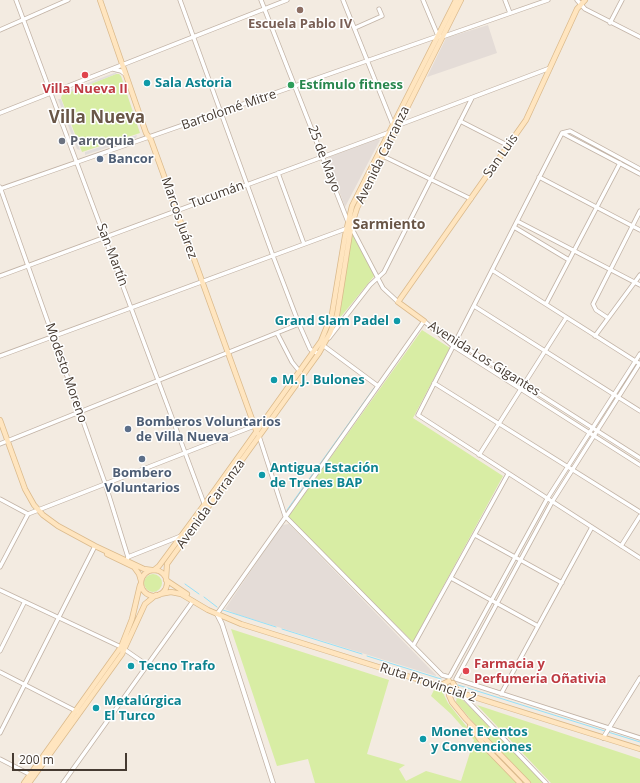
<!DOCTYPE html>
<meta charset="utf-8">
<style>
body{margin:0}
#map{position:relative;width:640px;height:783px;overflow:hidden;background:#f3ebe1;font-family:"Open Sans",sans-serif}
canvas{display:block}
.scale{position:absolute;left:12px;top:753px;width:115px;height:18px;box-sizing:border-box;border:2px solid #453a31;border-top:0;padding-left:5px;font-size:12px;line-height:14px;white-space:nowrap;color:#453a31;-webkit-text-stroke:3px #fff;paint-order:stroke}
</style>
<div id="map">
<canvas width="640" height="783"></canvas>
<div class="scale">200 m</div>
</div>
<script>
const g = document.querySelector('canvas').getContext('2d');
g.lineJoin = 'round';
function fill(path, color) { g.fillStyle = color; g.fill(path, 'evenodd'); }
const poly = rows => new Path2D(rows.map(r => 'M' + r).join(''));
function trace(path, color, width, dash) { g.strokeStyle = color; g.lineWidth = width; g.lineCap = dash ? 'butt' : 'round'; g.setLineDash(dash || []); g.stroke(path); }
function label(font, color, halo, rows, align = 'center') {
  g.font = font + ' "Open Sans",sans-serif'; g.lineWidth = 3; g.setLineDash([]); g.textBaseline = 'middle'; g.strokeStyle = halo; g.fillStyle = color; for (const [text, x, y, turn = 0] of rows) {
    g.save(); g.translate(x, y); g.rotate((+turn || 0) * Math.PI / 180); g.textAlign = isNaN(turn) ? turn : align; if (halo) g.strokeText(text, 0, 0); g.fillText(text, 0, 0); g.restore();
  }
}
const industrial = poly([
 [488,25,497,53,427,77,446,38],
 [378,139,380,140,345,207,328,160,329,157],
 [289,524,436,675,436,676,236,614,225,609,282,525]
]);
const green = poly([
 [116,74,119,74,121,76,140,133,82,152,61,98,62,95],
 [351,235,353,235,375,275,339,319],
 [422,330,450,348,413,418,503,476,413,642,288,517],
 '144 583a9 9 0 1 1 18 0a9 9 0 1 1-18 0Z',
 [231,629,389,680,367,754,405,765,399,769,406,781,426,771,461,781,474,740,451,714,431,696,435,688,442,691,448,703,478,741,518,783,315,783,308,759,277,766],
 [457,696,461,698,544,783,531,783,489,741,456,702],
 [477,705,640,759,640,783,551,783],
 [481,738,491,748,525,783,523,783,489,749]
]);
const parking = poly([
 [117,72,116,74,63,95,64,92],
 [58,99,61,99,80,150,77,149],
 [137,135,136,138,85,155,85,152]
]);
const stream = poly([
 [287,510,374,388],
 [185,584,199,594],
 [204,597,217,607],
 [223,610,276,627],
 [282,629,362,654],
 [367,656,441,679],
 [458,685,640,742]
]);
const minor = poly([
 [16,0,205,506],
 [180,0,273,256,299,324,310,349,314,352,319,353],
 [261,0,348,222],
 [343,0,393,125],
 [423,0,438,36],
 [505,0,510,13],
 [577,0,585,9,640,37],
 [610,23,622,0],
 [355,28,382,16,379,9],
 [0,30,68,0],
 [113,69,121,71,125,74],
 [0,113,287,0],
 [460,121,509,146],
 [399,125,550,68],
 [562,133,640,174],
 [383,156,471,199],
 [640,169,570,131,562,133,418,415,640,558],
 [278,173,304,244],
 [539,177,640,230],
 [0,187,105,483,128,557,127,560],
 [0,189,438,36,442,37,548,0],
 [517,221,640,285],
 [351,227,383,288,398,302],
 [514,227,569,260],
 [492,270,640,364],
 [0,276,390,132],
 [546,304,620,163],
 [474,306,640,411],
 [608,318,596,310,593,304,640,211],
 [424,321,453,346,640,465],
 [437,329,640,458],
 [277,333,292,362,300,372],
 [595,336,640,275],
 [329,338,370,285,384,272,472,98],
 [324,346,378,386],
 [0,356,348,228],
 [640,363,552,502,456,679,640,738],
 [434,383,640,512],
 [259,436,285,516,442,675,449,677],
 [0,444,299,324],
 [479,455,566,318],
 [0,499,28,514],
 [28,514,254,426],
 [475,535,562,583],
 [621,546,640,516],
 [128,557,181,536],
 [0,567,28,514],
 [451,578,538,626],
 [0,590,121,647,147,665],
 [217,614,424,321],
 [413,646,508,474],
 [0,651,24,603],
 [0,672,78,712],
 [450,676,547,499,640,354],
 [459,692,546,783],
 [501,694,592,527],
 [0,733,95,546],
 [603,738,640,678],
 [0,759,31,775],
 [63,783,193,601]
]);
const tertiary = poly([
 [217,614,222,624,273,783]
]);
const secondary = poly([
 [100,0,146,133,151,140,257,433],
 [424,321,398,302,526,120,577,9,585,0],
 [0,420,25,489,34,505,43,515,58,526,95,546,144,569,152,570],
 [107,554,134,567,139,574,141,581],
 [154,570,159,566,204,505,321,341,332,314,345,236,352,206,456,0],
 '141 583a13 13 0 1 1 26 0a13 13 0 1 1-26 0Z',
 [166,579,167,564,319,353,330,333,337,315,351,227,357,208,461,0],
 [166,580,187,594],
 [160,594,171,592,181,594,208,610,241,624,640,749],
 [453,683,458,692],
 [439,686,449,681],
 [449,689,449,695,452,702,466,719,528,783],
 [470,726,487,749,520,783],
 [24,783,121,647,132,619,140,585],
 [29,783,122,654,145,604,156,595]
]);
const markers = [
 [300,10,4,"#8d6e63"],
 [85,75,4,"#e0444e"],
 [147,83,4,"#0f9aa8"],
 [291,85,4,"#2e9e5b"],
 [62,141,4,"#6b7280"],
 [100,159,4,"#5c6f8a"],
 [397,321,4,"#0f9aa8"],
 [274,380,4,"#0f9aa8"],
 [128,429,4,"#5c6f8a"],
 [142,459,4,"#5c6f8a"],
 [262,475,4,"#0f9aa8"],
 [131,666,4,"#0f9aa8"],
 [466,671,4,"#e0444e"],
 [96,708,4,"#0f9aa8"],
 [423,739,4,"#0f9aa8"]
];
const educationNames = [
 ["Escuela Pablo IV",300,24]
];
const cultureNames = [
 ["Sala Astoria",155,83],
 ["Grand Slam Padel",389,321,"right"],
 ["M. J. Bulones",282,380],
 ["Antigua Estación",270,468],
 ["de Trenes BAP",270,483],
 ["Tecno Trafo",139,666],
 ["Metalúrgica",104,701],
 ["El Turco",104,716],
 ["Monet Eventos",431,732],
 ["y Convenciones",431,747]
];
const leisureNames = [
 ["Estímulo fitness",299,85]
];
const healthNames = [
 ["Villa Nueva II",85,89],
 ["Farmacia y",474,664,"left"],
 ["Perfumeria Oñativia",474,679,"left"]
];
const streetNames = [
 ["Bartolomé Mitre",229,110,-19],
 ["Avenida Carranza",383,155,-64],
 ["San Luis",501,156,-55],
 ["25 de Mayo",324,159,69],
 ["Tucumán",217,195,-20],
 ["Marcos Juárez",179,218,71],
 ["San Martín",112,255,69],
 ["Avenida Los Gigantes",484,359,32],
 ["Modesto Moreno",66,373,71],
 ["Avenida Carranza",211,504,-54],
 ["Ruta Provincial 2",428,683,18]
];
const worshipNames = [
 ["Parroquia",70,141]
];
const serviceNames = [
 ["Bancor",108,159],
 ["Bomberos Voluntarios",136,422],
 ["de Villa Nueva",136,437],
 ["Bombero",142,473,"center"],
 ["Voluntarios",142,488,"center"]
];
const neighbourhoodNames = [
 ["Sarmiento",389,225]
];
const districtNames = [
 ["Villa Nueva",97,118]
];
fill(industrial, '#e4dcd7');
fill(green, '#d8eda4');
fill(parking, '#e2dedb');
trace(stream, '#95e0f8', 1);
trace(minor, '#c2b3a6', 5);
trace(tertiary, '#c2b3a6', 5.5);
trace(secondary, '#dbba8c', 6);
trace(minor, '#fff', 3.5);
trace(tertiary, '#fff', 4);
trace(secondary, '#ffe5bf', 4.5);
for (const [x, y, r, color] of markers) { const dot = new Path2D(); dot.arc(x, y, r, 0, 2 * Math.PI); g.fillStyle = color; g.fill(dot); trace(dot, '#fff', 1.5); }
label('bold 13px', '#785e54', '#fff', educationNames);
label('bold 13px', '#0d838f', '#fff', cultureNames, 'left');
label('bold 13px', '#27864d', '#fff', leisureNames, 'left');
label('bold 13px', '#be3a42', '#fff', healthNames);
label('13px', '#453a31', '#fff', streetNames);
label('bold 13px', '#5b616d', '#fff', worshipNames, 'left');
label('bold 13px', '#4e5e75', '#fff', serviceNames, 'left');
label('bold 14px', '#695647', '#fff', neighbourhoodNames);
label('bold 17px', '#695647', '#fff', districtNames);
</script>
